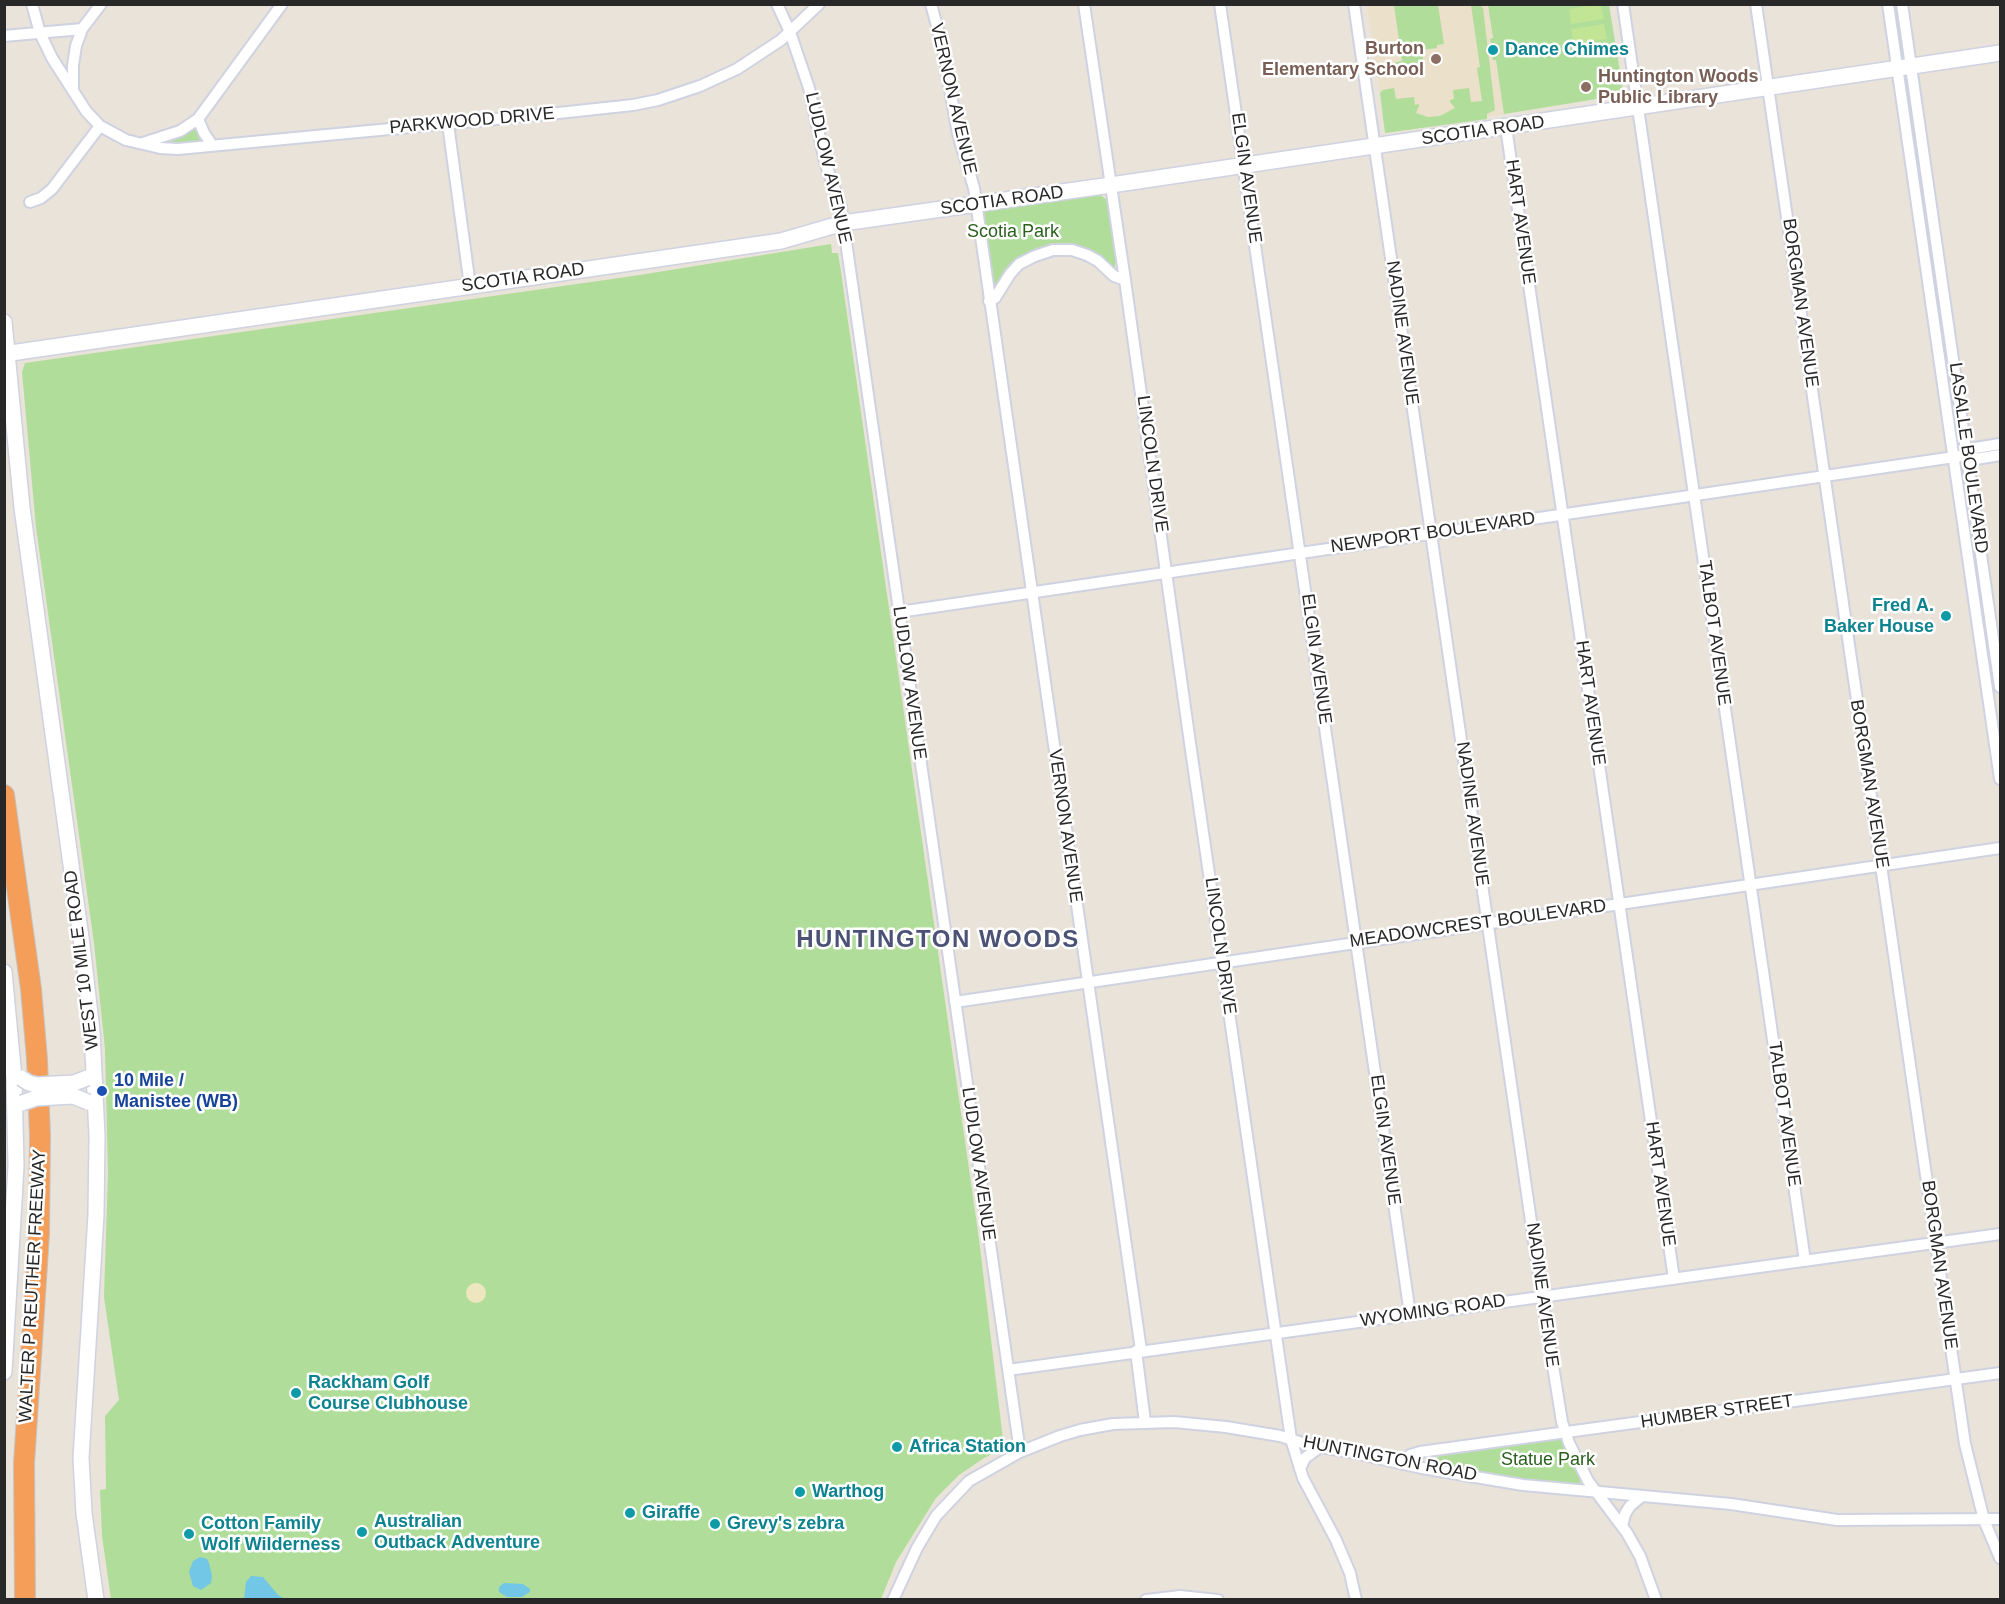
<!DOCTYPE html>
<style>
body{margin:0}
#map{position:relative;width:2005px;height:1604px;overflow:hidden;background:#e9e3da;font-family:Helvetica,sans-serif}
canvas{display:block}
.frame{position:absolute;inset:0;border:6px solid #282828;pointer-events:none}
</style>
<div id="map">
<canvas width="2005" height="1604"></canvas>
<div class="frame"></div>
</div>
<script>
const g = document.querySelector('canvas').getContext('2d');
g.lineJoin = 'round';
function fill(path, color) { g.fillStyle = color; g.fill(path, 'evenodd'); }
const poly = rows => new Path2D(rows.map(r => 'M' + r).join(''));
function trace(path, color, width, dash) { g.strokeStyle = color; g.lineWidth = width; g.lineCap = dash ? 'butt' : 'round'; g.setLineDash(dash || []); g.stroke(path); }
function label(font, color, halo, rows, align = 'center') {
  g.font = font + ' Helvetica,sans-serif'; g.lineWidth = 5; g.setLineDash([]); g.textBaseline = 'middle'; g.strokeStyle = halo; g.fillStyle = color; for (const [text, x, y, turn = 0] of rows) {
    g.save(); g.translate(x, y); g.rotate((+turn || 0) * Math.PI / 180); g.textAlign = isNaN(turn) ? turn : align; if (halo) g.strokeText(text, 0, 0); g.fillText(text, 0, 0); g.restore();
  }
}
const education = poly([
 [1367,5,1488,5,1504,114,1386,132]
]);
const green = poly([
 [1394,5,1438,5,1444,44,1437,45,1437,48,1422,50,1424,67,1393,72,1393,63,1402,61],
 [1471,5,1480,5,1483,8,1495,110,1487,114,1487,119,1385,133,1380,93,1383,90,1394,88,1396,99,1414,97,1415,105,1419,104,1419,106,1416,113,1428,117,1440,116,1455,108,1450,102,1450,100,1454,99,1453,90,1469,88,1471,102,1482,101,1477,68,1480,67],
 [1488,5,1609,5,1624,96,1615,96,1504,114,1496,60,1493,60,1490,39,1493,38],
 [194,128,197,129,201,141,172,143,172,140],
 [1099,194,1107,200,1116,259,1115,267,1112,268,1050,247,997,285,994,284,983,216,985,211],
 [831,244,832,253,838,253,841,272,979,1239,1004,1448,984,1458,959,1475,936,1498,896,1562,881,1599,111,1599,102,1536,100,1490,106,1489,105,1416,119,1400,104,1297,108,1172,105,1049,94,943,36,527,22,372,25,363,640,275],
 [1555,1438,1563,1441,1581,1480,1580,1484,1576,1486,1448,1468,1438,1465,1437,1462,1437,1458,1440,1454]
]);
const sand = poly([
 '466 1293a10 10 0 1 1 20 0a10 10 0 1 1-20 0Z'
]);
const pitch = poly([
 [1601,4,1604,19,1571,24,1569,9],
 [1604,24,1607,39,1574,44,1571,29]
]);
const water = poly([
 [200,1557,207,1559,209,1563,212,1576,211,1583,201,1590,193,1586,189,1572,193,1561],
 [251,1576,263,1577,278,1595,285,1599,244,1599,246,1582],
 [504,1583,523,1584,530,1589,530,1592,522,1597,507,1597,499,1592,499,1587]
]);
const street = poly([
 [32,4,40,33,52,58,86,111,100,126,126,140,160,148,178,149,549,114,633,105,658,100,700,86,737,69,781,40,819,4],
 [777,4,790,32,809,88,825,162,841,207,1020,1452],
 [931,4,942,44,958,134,974,188,1141,1350],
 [1084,4,1125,280,1190,743,1291,1439,1303,1478,1336,1540,1350,1573,1356,1600],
 [1220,4,1410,1314],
 [1354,4,1542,1297,1562,1422,1569,1443,1588,1481,1627,1533,1640,1556,1656,1600],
 [1623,4,1805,1261],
 [1756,4,1965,1444,1984,1520,2000,1558],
 [1888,4,2000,779],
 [1902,4,2000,687],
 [4,36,82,29],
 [73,91,73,65,76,46,82,29,101,4],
 [198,119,204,133,212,145],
 [448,124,470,286],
 [1506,127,1674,1279],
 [143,143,180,131,198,119,282,4],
 [30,202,41,198,52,189,100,126],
 [989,301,995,298,1010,274,1019,264,1035,256,1053,250,1072,250,1087,255,1098,261,1114,276,1125,280],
 [2000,444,1975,448,1968,455,1976,459,2000,455],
 [899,612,1968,455],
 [955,1002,2000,848],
 [1136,1351,1145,1422],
 [1008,1370,2000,1234],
 [1404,1463,1410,1455,1420,1452,2000,1373],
 [1300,1469,1305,1458,1320,1447],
 [1622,1526,1625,1514,1630,1506,1641,1497],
 [893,1600,917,1548,936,1516,969,1481,1020,1452,1060,1436,1080,1430,1113,1424,1174,1422,1226,1427,1280,1436,1309,1445,1350,1452,1422,1468,1523,1485,1731,1504,1837,1520,2000,1519],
 [1146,1600,1180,1596,1218,1600]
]);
const secondary = poly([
 [4,322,22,508,82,945,92,1031,97,1136,96,1215,81,1458,84,1513,96,1600],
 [4,354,781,241,843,223,1111,185,2000,53],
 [4,972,14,1078,16,1166,4,1372]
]);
const highway = poly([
 [4,795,31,989,37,1059,40,1136,39,1234,24,1463,25,1600]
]);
const secondaryBridge = poly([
 [21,1078,29,1083,37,1085,74,1083,87,1078],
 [22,1103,36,1098,73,1096,88,1102]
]);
const markers = [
 [1493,50,6,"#0f9aa8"],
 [1436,59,6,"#8d6e63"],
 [1586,87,6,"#8d6e63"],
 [1946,616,6,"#0f9aa8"],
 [102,1091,6,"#1a4fb4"],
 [296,1393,6,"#0f9aa8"],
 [897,1447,6,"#0f9aa8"],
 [800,1492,6,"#0f9aa8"],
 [630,1513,6,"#0f9aa8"],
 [715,1524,6,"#0f9aa8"],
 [362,1532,6,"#0f9aa8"],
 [189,1534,6,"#0f9aa8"]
];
const educationNames = [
 ["Burton",1424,49],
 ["Elementary School",1424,70],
 ["Huntington Woods",1598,77,"left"],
 ["Public Library",1598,98,"left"]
];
const cultureNames = [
 ["Dance Chimes",1505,50],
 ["Fred A.",1934,606,"right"],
 ["Baker House",1934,627,"right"],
 ["Rackham Golf",308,1383],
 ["Course Clubhouse",308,1404],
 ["Africa Station",909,1447],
 ["Warthog",812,1492],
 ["Giraffe",642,1513],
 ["Australian",374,1522],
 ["Outback Adventure",374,1543],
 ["Cotton Family",201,1524],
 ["Wolf Wilderness",201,1545],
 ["Grevy's zebra",727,1524]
];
const streetNames = [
 ["VERNON AVENUE",953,99,77],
 ["PARKWOOD DRIVE",472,121,-5],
 ["SCOTIA ROAD",1483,131,-8],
 ["LUDLOW AVENUE",828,168,77],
 ["ELGIN AVENUE",1246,178,82],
 ["SCOTIA ROAD",1002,201,-8],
 ["HART AVENUE",1520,222,82],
 ["SCOTIA ROAD",523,278,-8],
 ["BORGMAN AVENUE",1800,303,82],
 ["NADINE AVENUE",1402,333,82],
 ["LASALLE BOULEVARD",1968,458,82],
 ["LINCOLN DRIVE",1152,464,82],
 ["NEWPORT BOULEVARD",1433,533,-8],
 ["TALBOT AVENUE",1714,633,82],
 ["ELGIN AVENUE",1316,659,82],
 ["LUDLOW AVENUE",909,683,82],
 ["HART AVENUE",1590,703,82],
 ["BORGMAN AVENUE",1869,784,81],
 ["NADINE AVENUE",1472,814,82],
 ["VERNON AVENUE",1065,826,82],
 ["MEADOWCREST BOULEVARD",1478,924,-8],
 ["LINCOLN DRIVE",1220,946,82],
 ["WEST 10 MILE ROAD",82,960,-97],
 ["TALBOT AVENUE",1784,1114,82],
 ["ELGIN AVENUE",1385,1140,82],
 ["LUDLOW AVENUE",978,1164,82],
 ["HART AVENUE",1660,1184,82],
 ["BORGMAN AVENUE",1939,1265,82],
 ["WALTER P REUTHER FREEWAY",33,1286,-87],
 ["NADINE AVENUE",1542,1295,82],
 ["WYOMING ROAD",1433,1311,-8],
 ["HUMBER STREET",1717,1412,-8],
 ["HUNTINGTON ROAD",1390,1459,11]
];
const parkNames = [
 ["Scotia Park",1013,232],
 ["Statue Park",1548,1460]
];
const transitNames = [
 ["10 Mile /",114,1081],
 ["Manistee (WB)",114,1102]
];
const districtNames = [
 ["HUNTINGTON WOODS",938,940]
];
fill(education, '#ebe0ca');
fill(green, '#b0dd99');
fill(sand, '#ede6be');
fill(pitch, '#c2e495');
fill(water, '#72c6e6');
trace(street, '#cfd2e0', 14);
trace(secondary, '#cfd2e0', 18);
trace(highway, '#c3c3c3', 22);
trace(street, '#fff', 10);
trace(secondary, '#fff', 15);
trace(highway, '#f49e5a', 20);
trace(secondaryBridge, '#cfd2e0', 18, []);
trace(secondaryBridge, '#fff', 15);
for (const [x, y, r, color] of markers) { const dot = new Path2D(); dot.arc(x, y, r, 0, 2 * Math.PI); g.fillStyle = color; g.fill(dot); trace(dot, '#fff', 2); }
label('bold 18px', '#785e54', '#fff', educationNames, 'right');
label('bold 18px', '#0d838f', '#fff', cultureNames, 'left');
label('18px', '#282828', '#fff', streetNames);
label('18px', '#2a5f1d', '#fff', parkNames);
label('bold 18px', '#164399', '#fff', transitNames, 'left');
g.letterSpacing = '1.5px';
label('bold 24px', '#4b5275', '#fff', districtNames);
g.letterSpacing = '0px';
</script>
